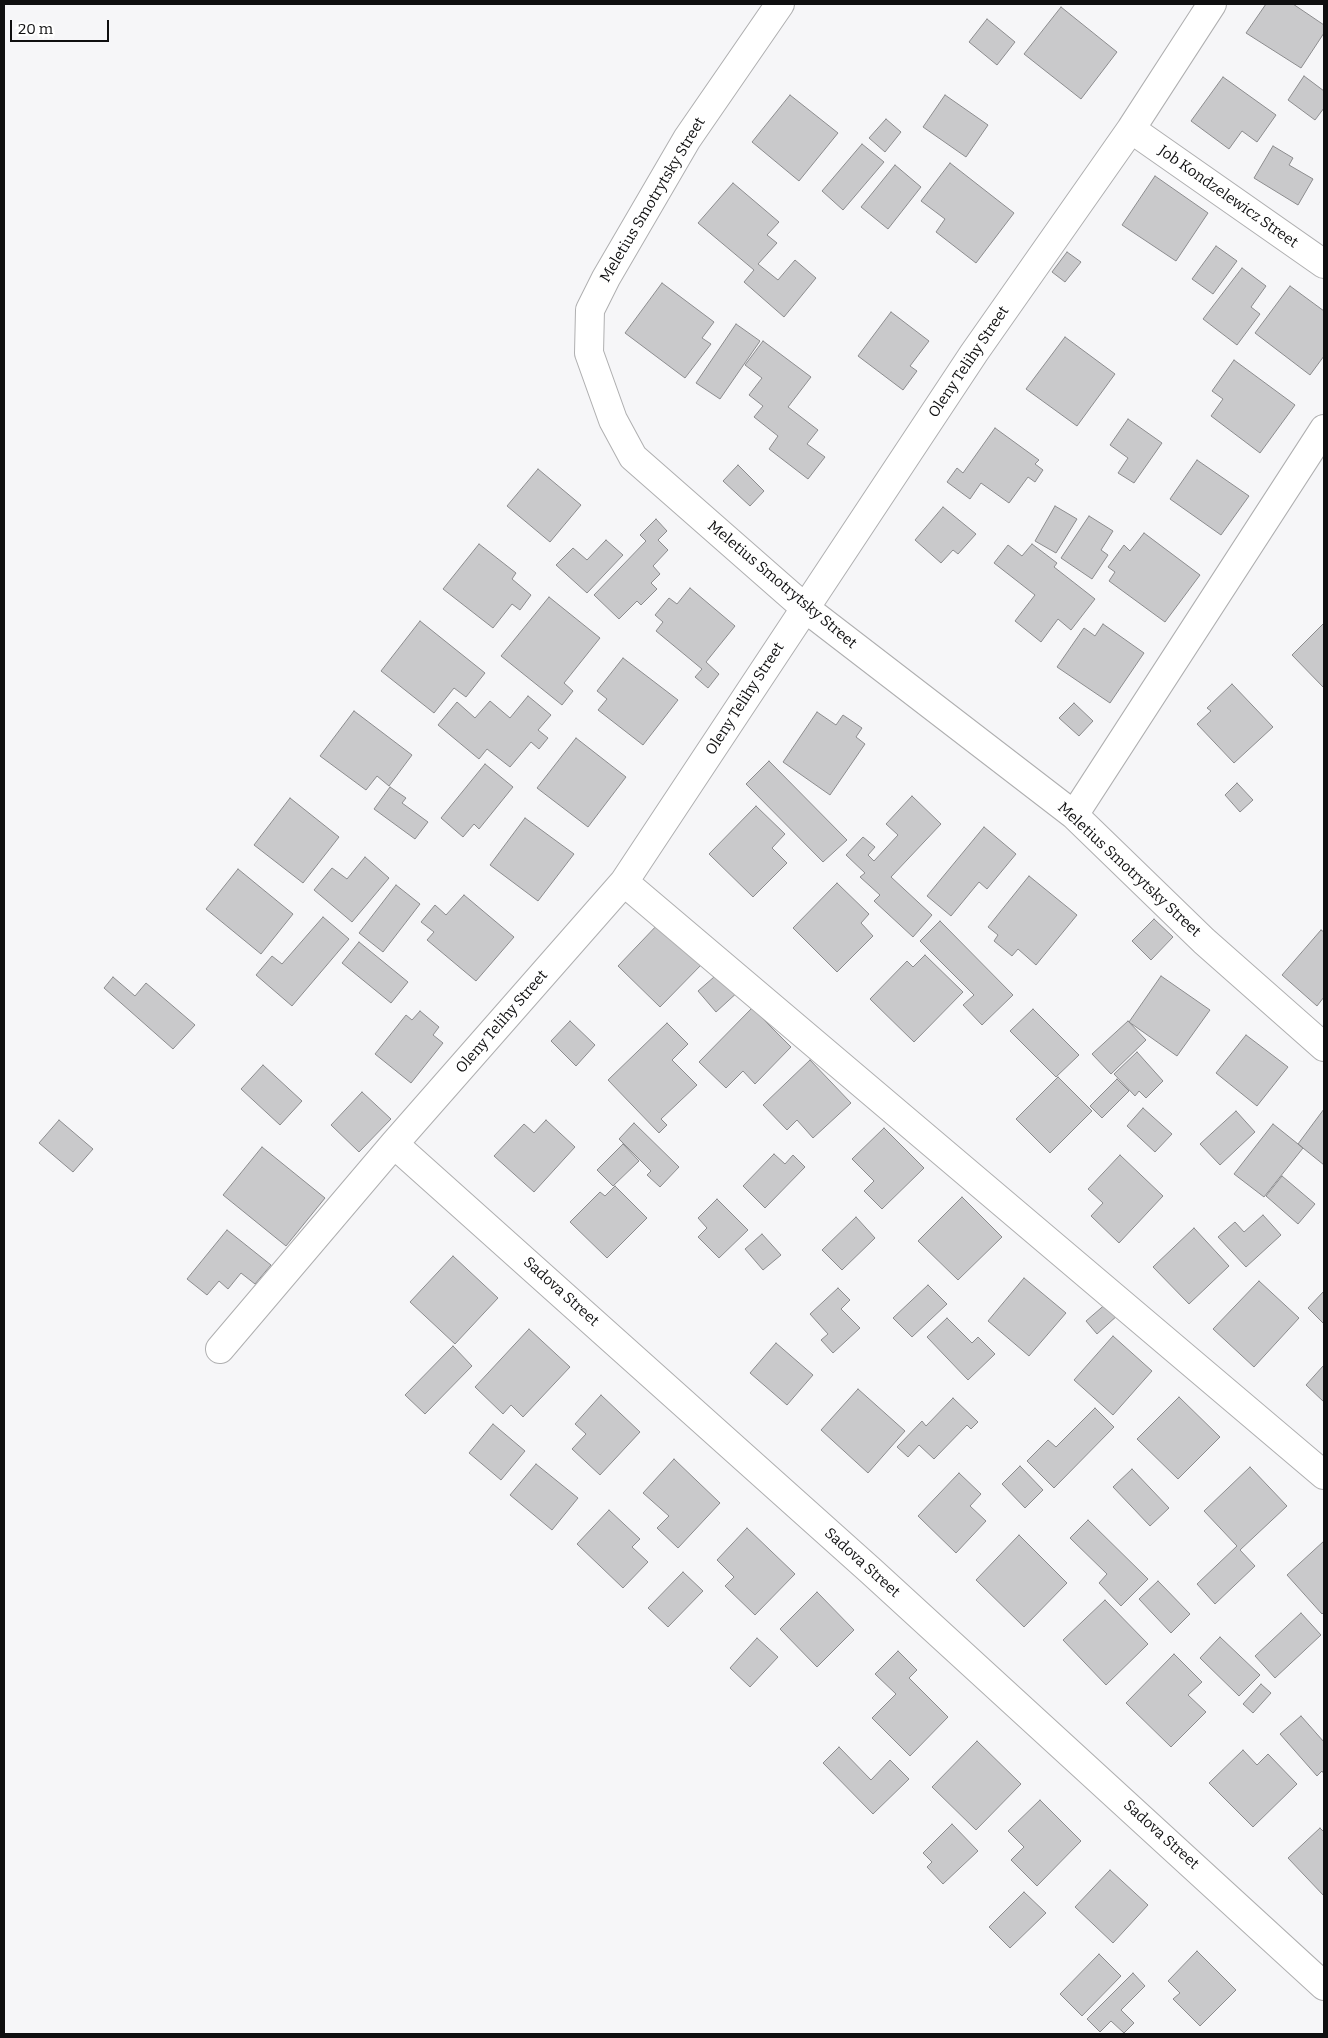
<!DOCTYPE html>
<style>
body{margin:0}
#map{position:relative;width:1328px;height:2038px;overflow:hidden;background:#f6f6f8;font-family:Bitter,serif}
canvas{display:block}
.frame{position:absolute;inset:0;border:5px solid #0f0f10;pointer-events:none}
.scale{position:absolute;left:10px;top:20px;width:99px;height:22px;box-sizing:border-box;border:2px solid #0f0f10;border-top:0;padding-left:6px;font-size:15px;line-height:18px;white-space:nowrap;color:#0f0f10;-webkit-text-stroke:4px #fff;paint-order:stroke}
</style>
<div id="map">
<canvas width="1328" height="2038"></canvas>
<div class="frame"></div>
<div class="scale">20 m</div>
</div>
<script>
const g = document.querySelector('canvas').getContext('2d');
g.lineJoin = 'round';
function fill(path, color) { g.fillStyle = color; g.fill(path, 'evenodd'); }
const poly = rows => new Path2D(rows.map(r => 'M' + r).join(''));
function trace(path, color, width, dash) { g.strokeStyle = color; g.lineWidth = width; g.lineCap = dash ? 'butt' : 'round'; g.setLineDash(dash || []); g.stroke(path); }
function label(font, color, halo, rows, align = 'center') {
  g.font = font + ' Bitter,serif'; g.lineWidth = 4; g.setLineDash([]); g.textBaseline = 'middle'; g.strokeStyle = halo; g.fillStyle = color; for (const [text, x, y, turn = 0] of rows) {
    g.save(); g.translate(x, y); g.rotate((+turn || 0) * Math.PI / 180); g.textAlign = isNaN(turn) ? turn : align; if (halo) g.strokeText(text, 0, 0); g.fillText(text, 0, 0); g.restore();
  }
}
const building = poly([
 [1266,4,1293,4,1324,25,1324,33,1301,68,1246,33,1266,4],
 [1061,7,1117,52,1081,99,1024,54,1061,7],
 [987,19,1015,42,997,65,969,42,987,19],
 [1304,76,1324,91,1324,108,1315,120,1288,100,1304,76],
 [1223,77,1276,115,1257,142,1242,131,1229,149,1191,121,1223,77],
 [790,95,838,133,799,181,752,142,790,95],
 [945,95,988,125,966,157,923,127,945,95],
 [886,119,901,132,885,152,869,138,886,119],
 [862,144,884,162,843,210,822,191,862,144],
 [1273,146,1293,158,1289,165,1313,179,1298,205,1254,178,1273,146],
 [950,163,1014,213,976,263,936,232,945,219,921,201,950,163],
 [895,165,921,187,888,229,861,207,895,165],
 [1155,176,1208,213,1176,261,1122,225,1155,176],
 [733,183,779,222,767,235,777,243,758,264,778,280,795,260,816,278,784,317,744,282,754,270,698,223,733,183],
 [1216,246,1237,261,1213,294,1192,279,1216,246],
 [1067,252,1081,262,1065,282,1052,272,1067,252],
 [1242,268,1266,286,1251,307,1260,314,1237,345,1203,319,1242,268],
 [662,283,714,322,702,338,711,344,685,378,625,333,662,283],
 [1290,286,1324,311,1324,356,1310,375,1255,333,1290,286],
 [891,312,929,341,910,366,917,371,903,390,858,356,891,312],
 [736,324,760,341,720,399,696,383,736,324],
 [1065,337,1115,374,1077,426,1026,389,1065,337],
 [763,341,811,377,788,407,818,430,807,444,825,457,808,479,769,449,778,436,754,417,763,406,749,395,762,378,745,365,763,341],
 [1234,360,1295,405,1260,453,1211,416,1223,399,1212,391,1234,360],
 [1128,419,1162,443,1134,483,1118,473,1128,458,1110,445,1128,419],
 [995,428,1039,460,1035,464,1043,470,1035,482,1028,477,1009,503,981,483,970,499,947,482,957,468,963,473,995,428],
 [1197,460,1249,496,1221,535,1170,499,1197,460],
 [738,465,764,491,750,506,723,481,738,465],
 [538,469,581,505,550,542,507,506,538,469],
 [1055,506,1077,519,1056,553,1035,541,1055,506],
 [943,507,976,534,958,554,953,550,941,563,915,540,943,507],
 [1089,516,1113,531,1101,550,1108,555,1092,579,1061,558,1089,516],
 [656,519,667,531,658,540,668,550,653,566,660,574,651,583,657,589,641,605,637,601,619,619,594,595,646,541,640,535,656,519],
 [1144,533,1200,575,1165,622,1109,581,1115,572,1108,567,1124,545,1130,551,1144,533],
 [606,540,623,555,587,593,556,565,573,548,587,560,606,540],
 [479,544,516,573,512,579,531,595,520,610,512,604,493,628,443,589,479,544],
 [1032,544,1057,563,1054,567,1095,599,1071,630,1058,619,1041,642,1015,621,1035,595,994,563,1008,545,1022,556,1032,544],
 [690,588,735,626,706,662,719,674,708,688,695,677,702,669,656,631,663,622,655,615,669,598,677,604,690,588],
 [549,597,600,638,564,683,573,691,562,705,501,656,549,597],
 [420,621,485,673,466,697,454,688,434,713,381,671,420,621],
 [1324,623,1324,688,1292,655,1324,623],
 [1103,624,1144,653,1110,703,1057,667,1084,628,1095,636,1103,624],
 [623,658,678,700,643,745,598,710,607,699,597,691,623,658],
 [1232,684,1273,727,1234,763,1197,724,1211,711,1207,708,1232,684],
 [528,696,551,715,538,730,548,738,539,749,531,742,510,767,487,749,479,759,438,725,457,702,475,718,490,701,510,718,528,696],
 [1074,703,1093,721,1079,736,1059,718,1074,703],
 [354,711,412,755,389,786,377,776,366,790,320,756,354,711],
 [817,712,836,725,843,715,862,728,856,737,865,744,830,795,783,762,817,712],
 [576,738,626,777,588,827,537,788,576,738],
 [769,761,847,840,823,862,746,784,769,761],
 [485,764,513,787,479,829,474,824,463,837,441,818,485,764],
 [1237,783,1253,800,1240,812,1225,795,1237,783],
 [390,787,406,798,402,803,428,822,415,839,374,809,390,787],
 [912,796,941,824,891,877,932,915,913,937,874,901,880,895,860,877,865,873,846,855,863,837,875,847,868,855,874,861,898,835,886,824,912,796],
 [290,798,339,837,303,883,254,845,290,798],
 [756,806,785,834,772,848,787,863,753,897,709,854,756,806],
 [525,818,574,854,538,901,490,865,525,818],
 [984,827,1016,854,987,889,979,882,951,916,927,896,984,827],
 [365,857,389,878,352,922,314,890,332,868,347,879,365,857],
 [238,869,293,914,261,954,206,909,238,869],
 [1029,876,1077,915,1036,965,1018,949,1012,956,994,941,998,935,988,927,1029,876],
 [837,883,869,914,861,923,873,936,837,972,793,928,837,883],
 [396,885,420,904,383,952,359,933,396,885],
 [464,895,514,937,476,981,427,940,434,932,421,922,435,905,446,915,464,895],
 [323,917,349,939,292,1006,256,975,272,956,282,964,323,917],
 [1154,919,1173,937,1151,960,1132,941,1154,919],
 [661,921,703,963,660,1007,618,966,661,921],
 [940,921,1013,995,982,1025,963,1005,974,995,920,941,940,921],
 [1321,930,1324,932,1324,997,1317,1006,1282,975,1321,930],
 [359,942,408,982,391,1003,342,963,359,942],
 [925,955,963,992,914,1042,870,999,907,961,913,967,925,955],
 [722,970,740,990,716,1012,698,991,722,970],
 [1161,976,1210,1010,1177,1056,1129,1022,1161,976],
 [113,977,135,996,146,983,195,1025,173,1049,104,988,113,977],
 [752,1008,791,1047,755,1084,743,1071,726,1088,699,1062,752,1008],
 [1033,1009,1079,1055,1056,1077,1010,1031,1033,1009],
 [420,1011,439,1027,433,1035,443,1043,411,1083,375,1054,406,1015,412,1020,420,1011],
 [570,1021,595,1045,576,1066,551,1041,570,1021],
 [1128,1021,1146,1040,1111,1074,1092,1054,1128,1021],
 [667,1023,688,1044,672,1060,697,1085,661,1119,667,1125,659,1133,608,1080,667,1023],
 [1246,1035,1288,1067,1257,1106,1216,1073,1246,1035],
 [1137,1052,1163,1081,1146,1098,1139,1091,1135,1096,1114,1074,1137,1052],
 [810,1060,851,1103,813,1138,797,1120,787,1130,763,1105,810,1060],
 [263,1065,302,1101,280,1125,241,1089,263,1065],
 [1058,1077,1092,1111,1050,1153,1016,1119,1058,1077],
 [1117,1079,1129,1091,1102,1118,1090,1106,1117,1079],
 [362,1092,391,1119,359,1152,331,1125,362,1092],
 [1143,1108,1172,1134,1155,1152,1127,1126,1143,1108],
 [1324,1109,1324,1165,1298,1144,1324,1109],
 [1236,1111,1255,1132,1220,1165,1200,1144,1236,1111],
 [59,1120,93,1149,73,1172,39,1143,59,1120],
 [546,1120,575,1147,534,1192,494,1156,524,1124,534,1133,546,1120],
 [634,1123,679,1167,660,1187,647,1175,651,1171,619,1139,634,1123],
 [1273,1124,1303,1148,1264,1197,1234,1174,1273,1124],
 [884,1128,924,1168,882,1209,864,1191,874,1181,852,1159,884,1128],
 [623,1144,639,1161,613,1186,597,1170,623,1144],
 [262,1147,325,1198,286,1246,223,1195,262,1147],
 [774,1154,785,1164,793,1155,805,1167,765,1208,743,1186,774,1154],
 [1120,1155,1163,1196,1119,1243,1091,1216,1103,1203,1088,1189,1120,1155],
 [1282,1176,1315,1204,1298,1224,1266,1196,1282,1176],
 [615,1186,647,1218,607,1258,570,1222,600,1192,605,1196,615,1186],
 [962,1197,1002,1237,958,1280,918,1241,962,1197],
 [717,1199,748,1230,719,1258,698,1237,707,1228,698,1218,717,1199],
 [1263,1215,1281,1235,1246,1267,1218,1237,1235,1222,1244,1232,1263,1215],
 [856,1217,875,1238,842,1270,822,1250,856,1217],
 [1194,1228,1229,1266,1189,1304,1153,1267,1194,1228],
 [227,1230,271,1265,255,1284,241,1273,228,1289,219,1281,207,1295,187,1279,227,1230],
 [762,1234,781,1255,763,1270,745,1249,762,1234],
 [453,1256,498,1298,455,1344,410,1302,453,1256],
 [1024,1278,1066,1313,1029,1356,988,1321,1024,1278],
 [1259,1281,1299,1318,1254,1367,1213,1329,1259,1281],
 [928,1285,947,1304,912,1337,893,1318,928,1285],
 [838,1288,850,1300,841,1309,860,1328,833,1353,821,1340,828,1334,810,1314,838,1288],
 [1324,1291,1324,1324,1308,1308,1324,1291],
 [1108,1302,1119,1314,1097,1334,1086,1321,1108,1302],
 [947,1318,972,1343,978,1337,995,1354,968,1380,927,1337,947,1318],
 [529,1329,570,1367,523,1417,511,1405,503,1414,475,1387,529,1329],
 [1113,1336,1152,1371,1113,1415,1074,1380,1113,1336],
 [776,1343,813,1375,787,1405,750,1373,776,1343],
 [453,1346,472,1366,425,1414,405,1395,453,1346],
 [1324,1365,1324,1402,1306,1385,1324,1365],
 [858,1389,905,1431,868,1473,821,1430,858,1389],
 [601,1395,640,1432,600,1475,572,1449,586,1434,575,1424,601,1395],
 [1179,1397,1220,1437,1178,1479,1137,1439,1179,1397],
 [953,1398,978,1422,971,1429,967,1425,934,1459,919,1445,908,1457,897,1447,922,1421,926,1426,953,1398],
 [1095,1408,1114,1427,1054,1488,1027,1461,1048,1440,1056,1447,1095,1408],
 [493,1424,525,1451,501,1480,469,1453,493,1424],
 [674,1459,720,1503,678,1548,657,1528,669,1516,643,1493,674,1459],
 [536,1464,578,1498,552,1530,510,1495,536,1464],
 [1020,1466,1043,1490,1025,1508,1002,1484,1020,1466],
 [1250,1467,1287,1506,1240,1550,1255,1566,1215,1604,1197,1584,1237,1546,1204,1511,1250,1467],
 [1132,1469,1169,1508,1150,1526,1113,1487,1132,1469],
 [959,1473,981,1494,970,1506,986,1521,956,1553,918,1516,959,1473],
 [609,1510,640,1539,632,1547,648,1562,623,1588,577,1544,609,1510],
 [1088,1520,1148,1579,1121,1606,1099,1583,1107,1574,1070,1538,1088,1520],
 [747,1528,795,1574,755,1615,725,1586,734,1577,717,1560,747,1528],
 [1019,1535,1067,1583,1024,1627,976,1580,1019,1535],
 [1324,1541,1324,1612,1322,1614,1287,1575,1324,1541],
 [683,1572,703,1591,668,1627,648,1608,683,1572],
 [1158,1581,1190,1614,1171,1633,1139,1599,1158,1581],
 [817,1592,854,1630,817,1667,780,1629,817,1592],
 [1105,1600,1148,1644,1106,1685,1063,1640,1105,1600],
 [1301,1613,1321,1635,1275,1678,1255,1656,1301,1613],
 [1220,1637,1260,1675,1239,1696,1200,1658,1220,1637],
 [757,1638,778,1657,750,1687,730,1668,757,1638],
 [898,1651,917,1670,909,1678,948,1717,910,1756,872,1718,896,1694,875,1674,898,1651],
 [1174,1654,1202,1682,1188,1695,1206,1712,1171,1747,1126,1703,1174,1654],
 [1261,1684,1271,1693,1253,1713,1243,1704,1261,1684],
 [1301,1716,1324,1742,1324,1774,1322,1771,1317,1776,1280,1734,1301,1716],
 [977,1741,1021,1784,976,1830,932,1787,977,1741],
 [839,1747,871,1780,890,1760,909,1779,873,1814,823,1763,839,1747],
 [1243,1750,1257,1765,1268,1754,1297,1784,1253,1827,1209,1783,1243,1750],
 [1040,1800,1081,1841,1037,1886,1011,1860,1024,1847,1008,1831,1040,1800],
 [952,1824,978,1851,943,1884,927,1867,932,1862,923,1853,952,1824],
 [1320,1828,1324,1832,1324,1896,1288,1858,1320,1828],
 [1110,1870,1148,1905,1113,1943,1075,1907,1110,1870],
 [1024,1892,1046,1913,1010,1948,989,1927,1024,1892],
 [1197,1951,1236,1990,1200,2026,1173,1999,1180,1993,1168,1981,1197,1951],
 [1099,1954,1121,1976,1082,2016,1060,1994,1099,1954],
 [1133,1973,1145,1986,1121,2010,1134,2023,1124,2033,1111,2021,1100,2032,1087,2019,1133,1973]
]);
const street = poly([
 [780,4,687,139,606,278,590,310,589,353,613,420,633,457,805,608,1074,815,1204,941,1324,1047],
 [1131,129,1324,264],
 [1074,815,1324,429],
 [624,882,1324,1475],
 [394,1144,871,1571,1324,1986],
 [220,1349,394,1144,624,882,974,353,1131,129,1212,4]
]);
const streetNames = [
 ["Job Kondzelewicz Street",1228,197,35],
 ["Meletius Smotrytsky Street",653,200,-59],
 ["Oleny Telihy Street",969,362,-56],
 ["Meletius Smotrytsky Street",782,585,40],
 ["Oleny Telihy Street",745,699,-57],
 ["Meletius Smotrytsky Street",1129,870,43],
 ["Oleny Telihy Street",502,1022,-49],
 ["Sadova Street",561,1292,42],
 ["Sadova Street",862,1563,42],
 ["Sadova Street",1161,1835,42]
];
fill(building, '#c9c9cb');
trace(building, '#8c8c8e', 1);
trace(street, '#afafb0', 30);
trace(street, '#fff', 28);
label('15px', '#0f0f10', '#fff', streetNames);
</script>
